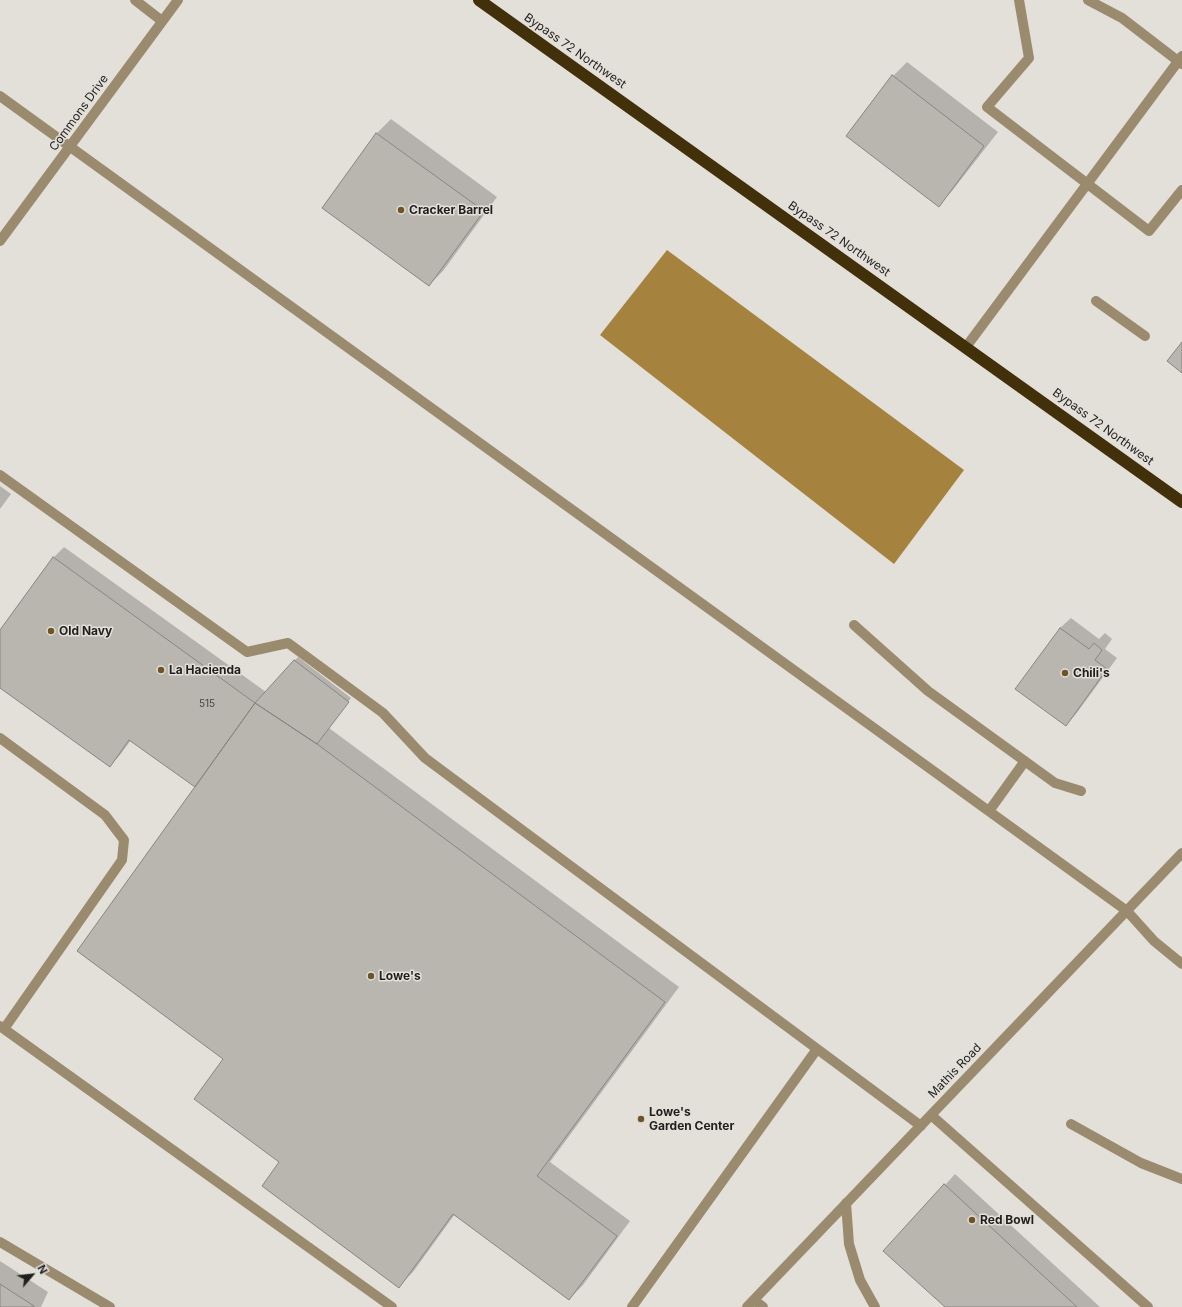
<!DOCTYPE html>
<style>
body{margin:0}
#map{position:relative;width:1182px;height:1307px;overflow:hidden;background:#e3dfd9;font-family:Inter,sans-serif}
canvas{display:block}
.north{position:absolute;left:12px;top:1255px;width:40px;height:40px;-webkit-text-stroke:3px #e3dfd9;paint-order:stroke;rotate:62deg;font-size:11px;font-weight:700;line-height:16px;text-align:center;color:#201f1d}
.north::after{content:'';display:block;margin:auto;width:14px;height:18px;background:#201f1d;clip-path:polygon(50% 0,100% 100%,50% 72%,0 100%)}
</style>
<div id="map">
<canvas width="1182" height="1307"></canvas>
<div class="north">N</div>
</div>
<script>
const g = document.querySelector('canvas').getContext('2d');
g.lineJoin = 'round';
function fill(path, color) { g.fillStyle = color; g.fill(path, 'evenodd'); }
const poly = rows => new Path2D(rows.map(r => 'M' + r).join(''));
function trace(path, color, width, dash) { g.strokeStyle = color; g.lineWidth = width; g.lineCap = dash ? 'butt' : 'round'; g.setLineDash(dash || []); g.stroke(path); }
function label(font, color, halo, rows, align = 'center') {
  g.font = font + ' Inter,sans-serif'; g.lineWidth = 3; g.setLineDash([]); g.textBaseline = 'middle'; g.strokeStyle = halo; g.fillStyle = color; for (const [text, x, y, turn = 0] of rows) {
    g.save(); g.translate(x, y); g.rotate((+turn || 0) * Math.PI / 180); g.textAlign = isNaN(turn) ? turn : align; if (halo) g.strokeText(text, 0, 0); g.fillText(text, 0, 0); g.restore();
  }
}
const water = poly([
 [667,250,964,470,894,564,600,335]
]);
const shadow = poly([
 [907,62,998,132,952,191,938,205,893,76],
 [391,119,497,197,443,271,429,285,323,207,377,133],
 [0,486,11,494,0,509],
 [64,547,266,692,298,657,351,698,329,728,679,987,550,1162,630,1221,583,1285,569,1299,455,1214,413,1272,399,1286,224,1059,196,787,131,740,120,755,110,766,0,687,0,632,54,557],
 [1071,618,1099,639,1105,633,1112,639,1105,649,1117,658,1076,714,1066,725,1060,628],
 [955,1174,1100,1307,946,1307,945,1185],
 [0,1261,48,1292,41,1307,0,1307]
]);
const building = poly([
 [892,75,984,146,939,207,846,136,892,75],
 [376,133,484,211,429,286,322,208,376,133],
 [1182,342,1182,373,1167,361,1182,342],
 [53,557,255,703,195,787,129,740,110,767,0,688,0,630,53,557],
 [1060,628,1089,649,1094,643,1102,650,1095,660,1107,669,1066,726,1015,689,1060,628],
 [294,660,349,702,317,744,255,703,294,660],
 [255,703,317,744,665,1002,537,1176,617,1236,569,1300,453,1214,399,1288,262,1186,279,1162,194,1099,223,1059,77,951,255,703],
 [944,1184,1077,1307,945,1307,883,1251,944,1184],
 [0,1284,34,1306,34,1307,0,1307,0,1284]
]);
const minor = poly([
 [135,0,162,21],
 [1019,0,1029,58,987,107,1149,231,1182,190],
 [1088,0,1122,18,1182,64],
 [0,96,1127,911,1154,941,1182,964],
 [0,241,178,0],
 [1096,301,1145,336],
 [966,347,1182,56],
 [0,475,247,652,288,643,383,713,425,758,921,1126],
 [854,625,928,691,1055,783,1081,791],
 [0,738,105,815,124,840,122,860,4,1029],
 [989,811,1025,761],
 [0,1026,392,1307],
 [931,1115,1148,1307],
 [1071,1124,1141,1163,1182,1179],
 [846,1203,849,1244,860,1280,875,1307],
 [0,1242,110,1307],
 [754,1300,763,1307],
 [632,1307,817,1049],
 [747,1307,1182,853]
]);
const highway = poly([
 [479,0,1182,502]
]);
const markers = [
 [401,210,4,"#6d5526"],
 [51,631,4,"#6d5526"],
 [161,670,4,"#6d5526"],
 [1065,673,4,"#6d5526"],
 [371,976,4,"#6d5526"],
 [641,1119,4,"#6d5526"],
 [972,1220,4,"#6d5526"]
];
const numberNames = [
 ["515",207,704]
];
const streetNames = [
 ["Bypass 72 Northwest",575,51,35],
 ["Commons Drive",79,113,-54],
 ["Bypass 72 Northwest",839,239,35],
 ["Bypass 72 Northwest",1103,427,36],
 ["Mathis Road",955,1071,-46]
];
const poiNames = [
 ["Cracker Barrel",409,210],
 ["Old Navy",59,631],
 ["La Hacienda",169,670],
 ["Chili's",1073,673],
 ["Lowe's",379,976],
 ["Lowe's",649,1112],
 ["Garden Center",649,1126],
 ["Red Bowl",980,1220]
];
fill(water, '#a5823d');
fill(shadow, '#0003');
fill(building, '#b9b6b0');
trace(building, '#888580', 1);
trace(minor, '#9a8b6f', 10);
trace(highway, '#42300a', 12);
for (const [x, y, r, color] of markers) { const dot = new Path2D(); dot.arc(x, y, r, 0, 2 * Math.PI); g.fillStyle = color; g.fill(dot); trace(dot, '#e3dfd9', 1.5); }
label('10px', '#464542', null, numberNames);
label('12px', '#201f1d', '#e3dfd9', streetNames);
label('bold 12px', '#201f1d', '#e3dfd9', poiNames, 'left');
</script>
